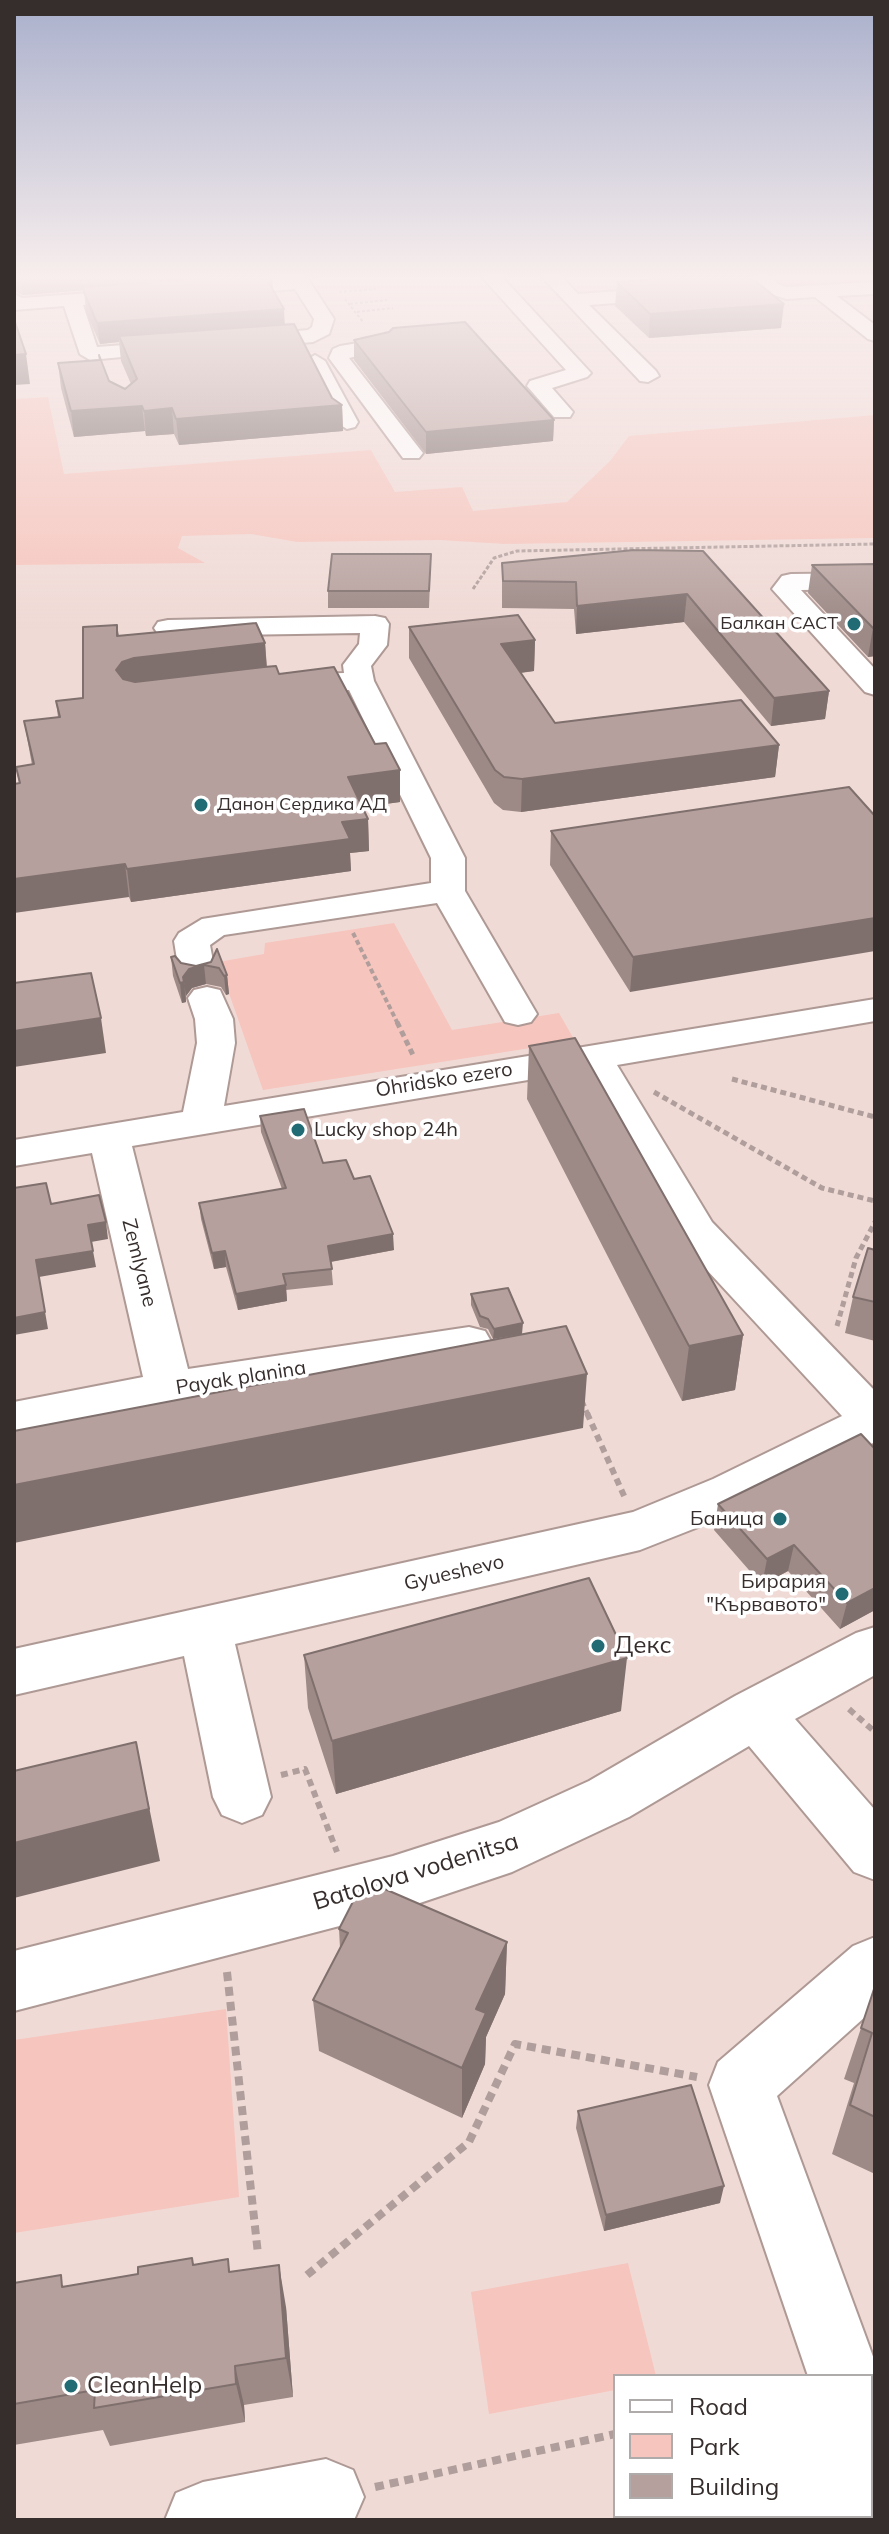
<!DOCTYPE html>
<meta charset="utf-8">
<style>
body{margin:0}
#map{position:relative;width:889px;height:2534px;overflow:hidden;background:#f0dad6;font-family:Mulish,sans-serif}
canvas{display:block}
.frame{position:absolute;inset:0;border:16px solid #362e2c;pointer-events:none}
.legend{position:absolute;left:613px;top:2374px;width:260px;height:144px;box-sizing:border-box;background:#fff;border:2px solid #afabab;margin:0;padding:10px 14px;list-style:none;font-size:24px;color:#362e2c}
.legend li{display:flex;align-items:center;gap:16px;height:40px}
.legend b{width:40px;border:2px solid #afabab}
</style>
<div id="map">
<canvas width="889" height="2534"></canvas>
<div class="frame"></div>
<ul class="legend">
<li><b style="height:10px;background:#fff"></b>Road</li>
<li><b style="height:22px;background:#f6c5bd"></b>Park</li>
<li><b style="height:22px;background:#b6a09d"></b>Building</li>
</ul>
</div>
<script>
const g = document.querySelector('canvas').getContext('2d');
g.lineJoin = 'round';
function fill(path, color) { g.fillStyle = color; g.fill(path, 'evenodd'); }
const poly = rows => new Path2D(rows.map(r => 'M' + r).join(''));
function trace(path, color, width, dash) { g.strokeStyle = color; g.lineWidth = width; g.lineCap = dash ? 'butt' : 'round'; g.setLineDash(dash || []); g.stroke(path); }
function label(font, color, halo, rows, align = 'center') {
  g.font = font + ' Mulish,sans-serif'; g.lineWidth = 7; g.setLineDash([]); g.textBaseline = 'middle'; g.strokeStyle = halo; g.fillStyle = color; for (const [text, x, y, turn = 0] of rows) {
    g.save(); g.translate(x, y); g.rotate((+turn || 0) * Math.PI / 180); g.textAlign = isNaN(turn) ? turn : align; if (halo) g.strokeText(text, 0, 0); g.fillText(text, 0, 0); g.restore();
  }
}
const green = poly([
 [770,276,875,276,875,281,784,288],
 [48,397,64,474,371,450,395,492,462,487,473,511,567,502,610,461,629,436,875,415,875,538,505,544,440,540,297,542,251,534,182,536,178,548,205,563,14,565,14,399],
 [394,923,452,1030,559,1013,575,1041,263,1090,218,962,264,954,265,943],
 [226,2009,239,2197,14,2233,14,2040],
 [628,2263,656,2376,615,2376,615,2390,489,2414,471,2292]
]);
const pathFar5 = poly([
 [339,292,376,289],
 [345,299,363,322],
 [350,304,387,300],
 [357,312,393,308]
]);
const pathFar4 = poly([
 [473,589,494,558,517,551,875,544]
]);
const pathFar3 = poly([
 [353,933,398,1024]
]);
const pathFar2 = poly([
 [397,1022,414,1057],
 [732,1079,875,1117],
 [654,1092,822,1188,875,1201],
 [837,1326,856,1258,875,1222],
 [582,1401,588,1415]
]);
const pathFar1 = poly([
 [587,1413,625,1498],
 [849,1709,875,1732],
 [281,1775,305,1769,337,1852]
]);
const path = poly([
 [227,1972,258,2254],
 [307,2275,469,2142,515,2044,697,2077],
 [375,2487,615,2434]
]);
const minor = poly([
 [481,276,501,276,591,373,587,377,552,388,573,412,570,417,554,417,527,386,530,381,566,370,481,276],
 [541,276,561,276,578,294,755,281,751,276,770,276,779,285,787,287,875,282,875,294,837,296,875,325,875,341,868,339,815,297,787,299,764,292,589,305,656,371,659,376,648,382,640,381,541,276],
 [301,277,308,279,334,319,329,334,313,342,243,348,233,342,243,336,308,330,312,327,314,319,295,289,213,296,203,290,213,284,301,277],
 [144,289,151,291,154,295,151,299,83,305,97,347,179,341,186,343,189,347,186,351,90,360,80,354,64,306,14,310,14,294,22,298,144,289],
 [382,339,392,345,389,349,349,358,419,448,423,453,419,458,403,458,329,358,333,349,340,346,382,339],
 [315,355,325,361,358,422,355,427,347,429,336,422,305,361,315,355],
 [875,573,875,589,801,590,875,669,875,695,865,692,772,589,782,576,791,574,875,573],
 [375,616,385,618,389,624,387,645,371,666,374,681,465,858,465,891,537,1014,531,1022,518,1025,505,1022,437,903,224,935,210,945,215,972,210,980,197,983,184,980,179,972,174,941,179,933,202,919,431,883,431,858,349,690,283,693,273,690,268,684,273,678,283,675,344,673,343,665,359,644,360,633,168,636,158,634,154,628,158,622,168,620,375,616],
 [207,987,220,990,233,1019,235,1043,224,1106,875,999,875,1021,617,1065,712,1222,875,1391,875,1442,749,1507,640,1550,235,1644,271,1797,262,1815,242,1823,222,1815,213,1797,184,1656,14,1695,14,1649,633,1512,713,1479,842,1416,681,1242,582,1071,132,1146,188,1369,469,1327,485,1331,492,1343,485,1355,169,1406,14,1438,14,1402,143,1377,92,1153,14,1166,14,1140,183,1112,197,1043,195,1019,188,998,194,990,207,987],
 [875,1627,875,1675,795,1719,875,1810,875,1880,854,1872,749,1746,629,1817,512,1872,393,1912,14,2011,14,1951,393,1856,499,1822,589,1781,735,1696,856,1633,875,1627],
 [875,1937,875,2008,777,2096,875,2362,875,2389,871,2398,871,2376,808,2376,709,2085,718,2062,853,1946,875,1937],
 [326,2459,353,2470,364,2497,354,2520,165,2520,176,2493,203,2482,326,2459]
]);
const wall = poly([
 [14,276,272,276,273,291,285,324,332,398,342,405,343,431,179,445,174,434,146,436,145,431,74,437,61,388,58,363,99,360,99,355,109,381,125,389,131,384,121,361,119,342,100,344,86,312,84,290,23,295,14,291],
 [617,282,781,328,649,338,615,306],
 [354,340,554,420,553,441,426,454,354,360],
 [634,550,829,691,825,719,771,726,684,622,576,634,574,609,502,608,502,563],
 [431,554,429,608,328,608,328,591],
 [875,564,875,656,868,657,808,593,812,565],
 [117,625,119,636,265,643,267,667,279,674,400,802,363,807,368,819,369,851,350,853,351,871,131,902,129,897,19,783,16,767,32,765,24,721,58,717,56,701,83,698],
 [409,627,535,640,534,671,521,673,555,723,779,745,775,777,521,812,503,810,494,803,409,658],
 [875,816,630,992,550,865,551,831],
 [171,957,181,963,196,966,211,962,227,975,229,994,226,995,221,987,206,984,192,988,186,996,186,1002,182,1003,173,976],
 [529,1046,743,1335,735,1390,682,1401,527,1099],
 [260,1116,323,1163,354,1179,394,1250,331,1262,333,1285,286,1290,287,1301,238,1310,226,1267,214,1269,201,1219,199,1203,282,1189,261,1132],
 [875,1250,875,1341,845,1333,853,1297],
 [471,1294,522,1334,493,1339,488,1329,480,1327,471,1305],
 [875,1449,875,1610,840,1629,788,1571,762,1585,714,1530,718,1504],
 [304,1655,621,1711,336,1794,308,1708],
 [339,1929,507,1942,505,1994,486,2037,485,2064,462,2118,319,2051,313,2000,340,1948],
 [875,1986,875,2174,832,2154,854,2083,844,2079],
 [578,2111,720,2203,604,2231,576,2128],
 [228,2259,230,2272,286,2307,293,2397,244,2405,245,2422,110,2446,103,2430,14,2445,14,2283,66,2286]
]);
const shadedWall = poly([
 [20,276,272,276,273,294,266,278,268,276,23,295],
 [312,276,335,276,312,279],
 [784,304,781,328,649,338,650,314],
 [284,309,285,330,119,336,119,342,100,344,97,323],
 [26,354,30,384,14,385,14,355],
 [342,405,343,431,179,445,176,419],
 [142,406,145,431,74,437,71,411],
 [172,408,174,434,146,436,144,411],
 [554,420,553,441,426,454,426,432],
 [687,594,684,622,576,634,577,606],
 [117,625,122,662,134,658,265,643,267,673,126,692,116,670],
 [873,628,875,628,875,656,868,657],
 [535,640,534,671,501,675,501,644],
 [829,691,825,719,771,726,774,698],
 [779,745,775,777,521,812,522,779],
 [400,770,400,802,349,809,348,777],
 [368,819,369,851,350,853,351,871,131,902,127,869,342,822],
 [125,864,129,897,14,913,14,879],
 [875,918,875,951,630,992,633,957],
 [204,965,206,984,192,988,186,996,183,977,189,969],
 [227,975,229,994,226,995,224,976],
 [184,982,186,1002,182,1003,180,983],
 [101,1018,106,1053,14,1067,14,1031],
 [106,1222,108,1239,91,1242,88,1225],
 [393,1234,394,1250,329,1262,328,1246],
 [93,1251,96,1267,39,1277,48,1329,14,1335,14,1318,36,1260],
 [225,1251,226,1267,214,1269,212,1253],
 [286,1285,287,1301,238,1310,236,1294],
 [523,1323,522,1334,493,1339,494,1329],
 [743,1335,735,1390,682,1401,689,1346],
 [587,1374,583,1428,14,1543,14,1485],
 [794,1545,788,1571,762,1585,767,1559],
 [875,1588,875,1610,840,1629,847,1603],
 [627,1658,621,1711,336,1794,332,1741],
 [136,1742,160,1861,14,1898,14,1843],
 [507,1942,505,1994,486,2037,485,2064,462,2118,462,2068,476,2009],
 [724,2186,720,2203,604,2231,606,2215],
 [279,2265,286,2307,293,2397,286,2358],
 [235,2366,244,2405,245,2422,236,2384]
]);
const building = poly([
 [236,276,268,276,266,278,284,309,97,323,84,292,84,287,236,276],
 [701,276,749,276,784,304,650,314,617,282,701,276],
 [14,319,26,354,14,355,14,319],
 [465,322,554,420,426,432,354,340,389,332,393,328,465,322],
 [294,324,332,398,342,405,176,419,172,408,144,411,142,406,71,411,58,363,100,360,99,355,109,381,125,389,137,379,119,336,294,324],
 [634,550,703,551,829,691,774,698,687,594,577,606,576,582,503,581,502,563,634,550],
 [332,554,431,554,429,591,328,591,332,554],
 [875,564,875,628,873,628,812,565,875,564],
 [518,615,535,640,501,644,555,723,741,700,779,745,522,779,504,777,495,770,409,627,518,615],
 [256,623,265,643,134,658,122,662,116,670,123,679,135,682,264,667,276,666,279,674,334,667,375,744,386,743,400,770,348,777,368,819,342,822,350,839,127,869,125,864,14,879,14,784,20,783,16,767,34,764,24,721,60,717,56,701,83,698,83,627,117,625,117,636,256,623],
 [849,787,875,816,875,918,633,957,551,831,849,787],
 [217,949,227,975,224,976,219,968,204,965,189,969,183,977,184,982,180,983,171,957,175,956,181,963,196,966,211,962,217,949],
 [91,973,101,1018,14,1031,14,983,91,973],
 [575,1038,743,1335,689,1346,529,1046,575,1038],
 [304,1109,323,1163,346,1160,354,1179,370,1176,393,1234,328,1246,332,1269,283,1274,286,1285,236,1294,225,1251,212,1253,199,1203,286,1188,260,1116,304,1109],
 [46,1183,51,1204,99,1195,106,1222,88,1225,93,1251,36,1260,45,1312,14,1318,14,1188,46,1183],
 [868,1248,875,1250,875,1302,853,1297,868,1248],
 [508,1288,523,1323,494,1329,488,1319,480,1316,471,1294,508,1288],
 [566,1326,587,1374,14,1485,14,1431,566,1326],
 [861,1434,875,1449,875,1504,874,1505,875,1506,875,1588,847,1603,794,1545,767,1559,718,1504,861,1434],
 [589,1578,627,1658,332,1741,304,1655,589,1578],
 [136,1742,149,1809,14,1843,14,1771,136,1742],
 [364,1880,507,1942,476,2009,486,2013,462,2068,313,2000,348,1933,339,1929,364,1880],
 [875,1986,875,2117,850,2105,872,2033,861,2028,875,1986],
 [691,2085,724,2186,606,2215,578,2111,691,2085],
 [192,2258,193,2265,228,2259,229,2272,279,2265,286,2358,235,2366,236,2384,94,2408,95,2390,14,2404,14,2283,61,2275,62,2287,138,2274,138,2267,192,2258]
]);
const markers = [
 [854,624,8,"#216b75"],
 [201,805,8,"#216b75"],
 [298,1130,8,"#216b75"],
 [780,1519,8,"#216b75"],
 [842,1594,8,"#216b75"],
 [598,1646,8,"#216b75"],
 [71,2386,8,"#216b75"]
];
const farPoinames = [
 ["Балкан САСТ",838,624],
 ["Данон Сердика АД",217,805,"left"]
];
const streetNames = [
 ["Ohridsko ezero",444,1080,-9],
 ["Zemlyane",139,1263,76],
 ["Payak planina",241,1378,-9],
 ["Gyueshevo",454,1573,-13]
];
const poiNames = [
 ["Lucky shop 24h",314,1130,"left"],
 ["Баница",764,1519],
 ["Бирария",826,1582],
 ["\"Кървавото\"",826,1605]
];
const nearPoinames = [
 ["Декс",614,1646],
 ["CleanHelp",87,2386]
];
const nearStreetnames = [
 ["Batolova vodenitsa",416,1872,-17]
];
fill(green, '#f6c5bd');
trace(minor, '#ae9995', 4);
trace(pathFar5, '#af9e9b', 2, [3, 2]);
trace(pathFar4, '#af9e9b', 3, [4, 2]);
trace(pathFar3, '#af9e9b', 4, [5, 3]);
trace(pathFar2, '#af9e9b', 5, [6, 4]);
trace(pathFar1, '#af9e9b', 6, [7, 5]);
trace(path, '#af9e9b', 8, [9, 6]);
fill(minor, '#fff');
fill(wall, '#9d8a87');
fill(shadedWall, '#7f706e');
fill(building, '#b6a09d');
trace(building, '#7f706e', 2);
const sky = g.createLinearGradient(0, 0, 0, 631);
sky.addColorStop(0, '#aab0cc');
sky.addColorStop(0.44, '#f8eeed');
sky.addColorStop(1, '#f8eeed00');
g.fillStyle = sky;
g.fillRect(0, 0, 889, 631);
for (const [x, y, r, color] of markers) { const dot = new Path2D(); dot.arc(x, y, r, 0, 2 * Math.PI); g.fillStyle = color; g.fill(dot); trace(dot, '#fff', 3); }
label('18px', '#362e2c', '#fff', farPoinames, 'right');
label('20px', '#362e2c', '#fff', streetNames);
label('20px', '#362e2c', '#fff', poiNames, 'right');
label('24px', '#362e2c', '#fff', nearPoinames, 'left');
label('24px', '#362e2c', '#fff', nearStreetnames);
</script>
